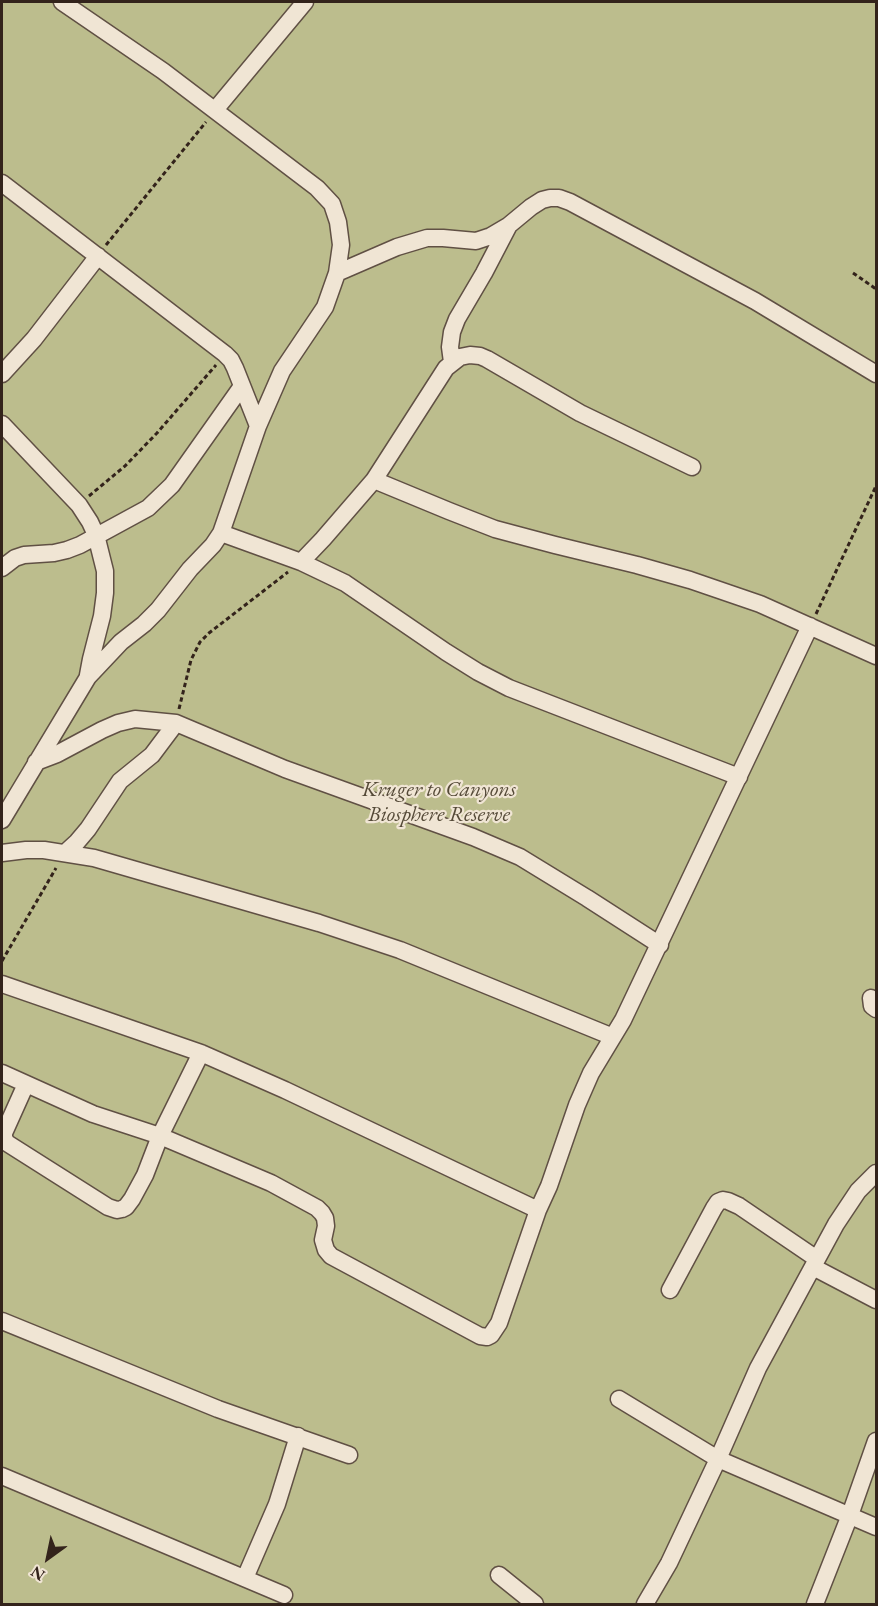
<!DOCTYPE html>
<style>
body{margin:0}
#map{position:relative;width:878px;height:1606px;overflow:hidden;background:#e8d7bd;font-family:"EB Garamond",serif}
canvas{display:block}
.frame{position:absolute;inset:0;border:3px solid #33231b;pointer-events:none}
.north{position:absolute;left:18px;top:1528px;width:60px;height:60px;-webkit-text-stroke:4px #f0e5d4;paint-order:stroke;rotate:213deg;font-size:16px;font-weight:700;line-height:24px;text-align:center;color:#33231b}
.north::after{content:'';display:block;margin:auto;width:21px;height:27px;background:#33231b;clip-path:polygon(50% 0,100% 100%,50% 72%,0 100%)}
</style>
<div id="map">
<canvas width="878" height="1606"></canvas>
<div class="frame"></div>
<div class="north">N</div>
</div>
<script>
const g = document.querySelector('canvas').getContext('2d');
g.lineJoin = 'round';
function fill(path, color) { g.fillStyle = color; g.fill(path, 'evenodd'); }
const poly = rows => new Path2D(rows.map(r => 'M' + r).join(''));
function trace(path, color, width, dash) { g.strokeStyle = color; g.lineWidth = width; g.lineCap = dash ? 'butt' : 'round'; g.setLineDash(dash || []); g.stroke(path); }
function label(font, color, halo, rows, align = 'center') {
  g.font = font + ' "EB Garamond",serif'; g.lineWidth = 4.5; g.setLineDash([]); g.textBaseline = 'middle'; g.strokeStyle = halo; g.fillStyle = color; for (const [text, x, y, turn = 0] of rows) {
    g.save(); g.translate(x, y); g.rotate((+turn || 0) * Math.PI / 180); g.textAlign = isNaN(turn) ? turn : align; if (halo) g.strokeText(text, 0, 0); g.fillText(text, 0, 0); g.restore();
  }
}
const green = poly([
 [2,2,876,2,876,1604,2,1604]
]);
const path = poly([
 [106,245,206,122],
 [853,273,876,289],
 [89,496,125,466,157,433,216,365],
 [816,614,876,486],
 [179,709,191,660,200,642,209,633,288,572],
 [2,961,56,868]
]);
const minor = poly([
 [215,110,305,2],
 [2,183,225,354,231,360,235,368,258,426],
 [337,273,397,247,427,238,443,238,476,241,491,236,508,226,531,207,542,200,550,198,559,198,570,202,755,301,876,374],
 [452,362,450,347,452,332,457,319,484,273,508,227],
 [2,374,34,339,98,256],
 [2,424,79,505,90,522,96,535,105,571,105,593,102,616,91,659,88,675],
 [374,480,449,511,495,529,555,545,637,565,690,580,760,604,876,656],
 [221,533,301,562,345,583,446,652,478,672,509,688,739,777],
 [301,562,323,539,374,480,446,368,460,357,470,355,480,356,487,359,580,413,692,467],
 [2,568,15,558,24,555,54,553,67,550,80,545,148,508,172,485,242,386],
 [36,762,57,754,102,730,118,723,135,719,176,723,285,769,473,837,520,857,587,898,660,945],
 [2,820,88,677,121,642,144,624,158,610,190,569,213,545,221,533,258,426,282,371,325,307,337,273,341,245,338,222,332,204,317,188,163,71,62,2],
 [2,853,26,850,44,850,94,858,319,923,400,950,613,1037],
 [65,853,77,842,88,829,120,781,152,755,176,723],
 [2,984,201,1053,285,1090,538,1210],
 [871,998,872,1006,876,1009],
 [2,1073,93,1114,160,1136,271,1183,317,1208,322,1213,325,1218,326,1226,323,1240,326,1250,331,1256,480,1336,487,1337,491,1335,499,1323,538,1210,549,1186,577,1105,591,1073,623,1020,810,626],
 [26,1084,4,1133,4,1138,7,1143,108,1207,117,1210,122,1209,126,1207,132,1199,145,1175,160,1136,201,1053],
 [813,1267,876,1300],
 [670,1290,714,1208,718,1202,723,1200,728,1201,739,1206,817,1259],
 [2,1321,218,1409,349,1455],
 [619,1399,718,1459,876,1527],
 [2,1476,284,1595],
 [499,1575,535,1604],
 [245,1578,277,1504,298,1436],
 [645,1604,669,1563,718,1459,758,1368,836,1224,858,1191,876,1173],
 [815,1604,850,1515,876,1441]
]);
const parkNames = [
 ["Kruger to Canyons",439,790],
 ["Biosphere Reserve",439,815]
];
fill(green, '#bcbd8d');
trace(minor, '#605044', 19);
trace(path, '#33231b', 3, [4.5, 3]);
trace(minor, '#f0e5d4', 16);
label('italic 22px', '#554a38', '#f0e5d4', parkNames);
</script>
